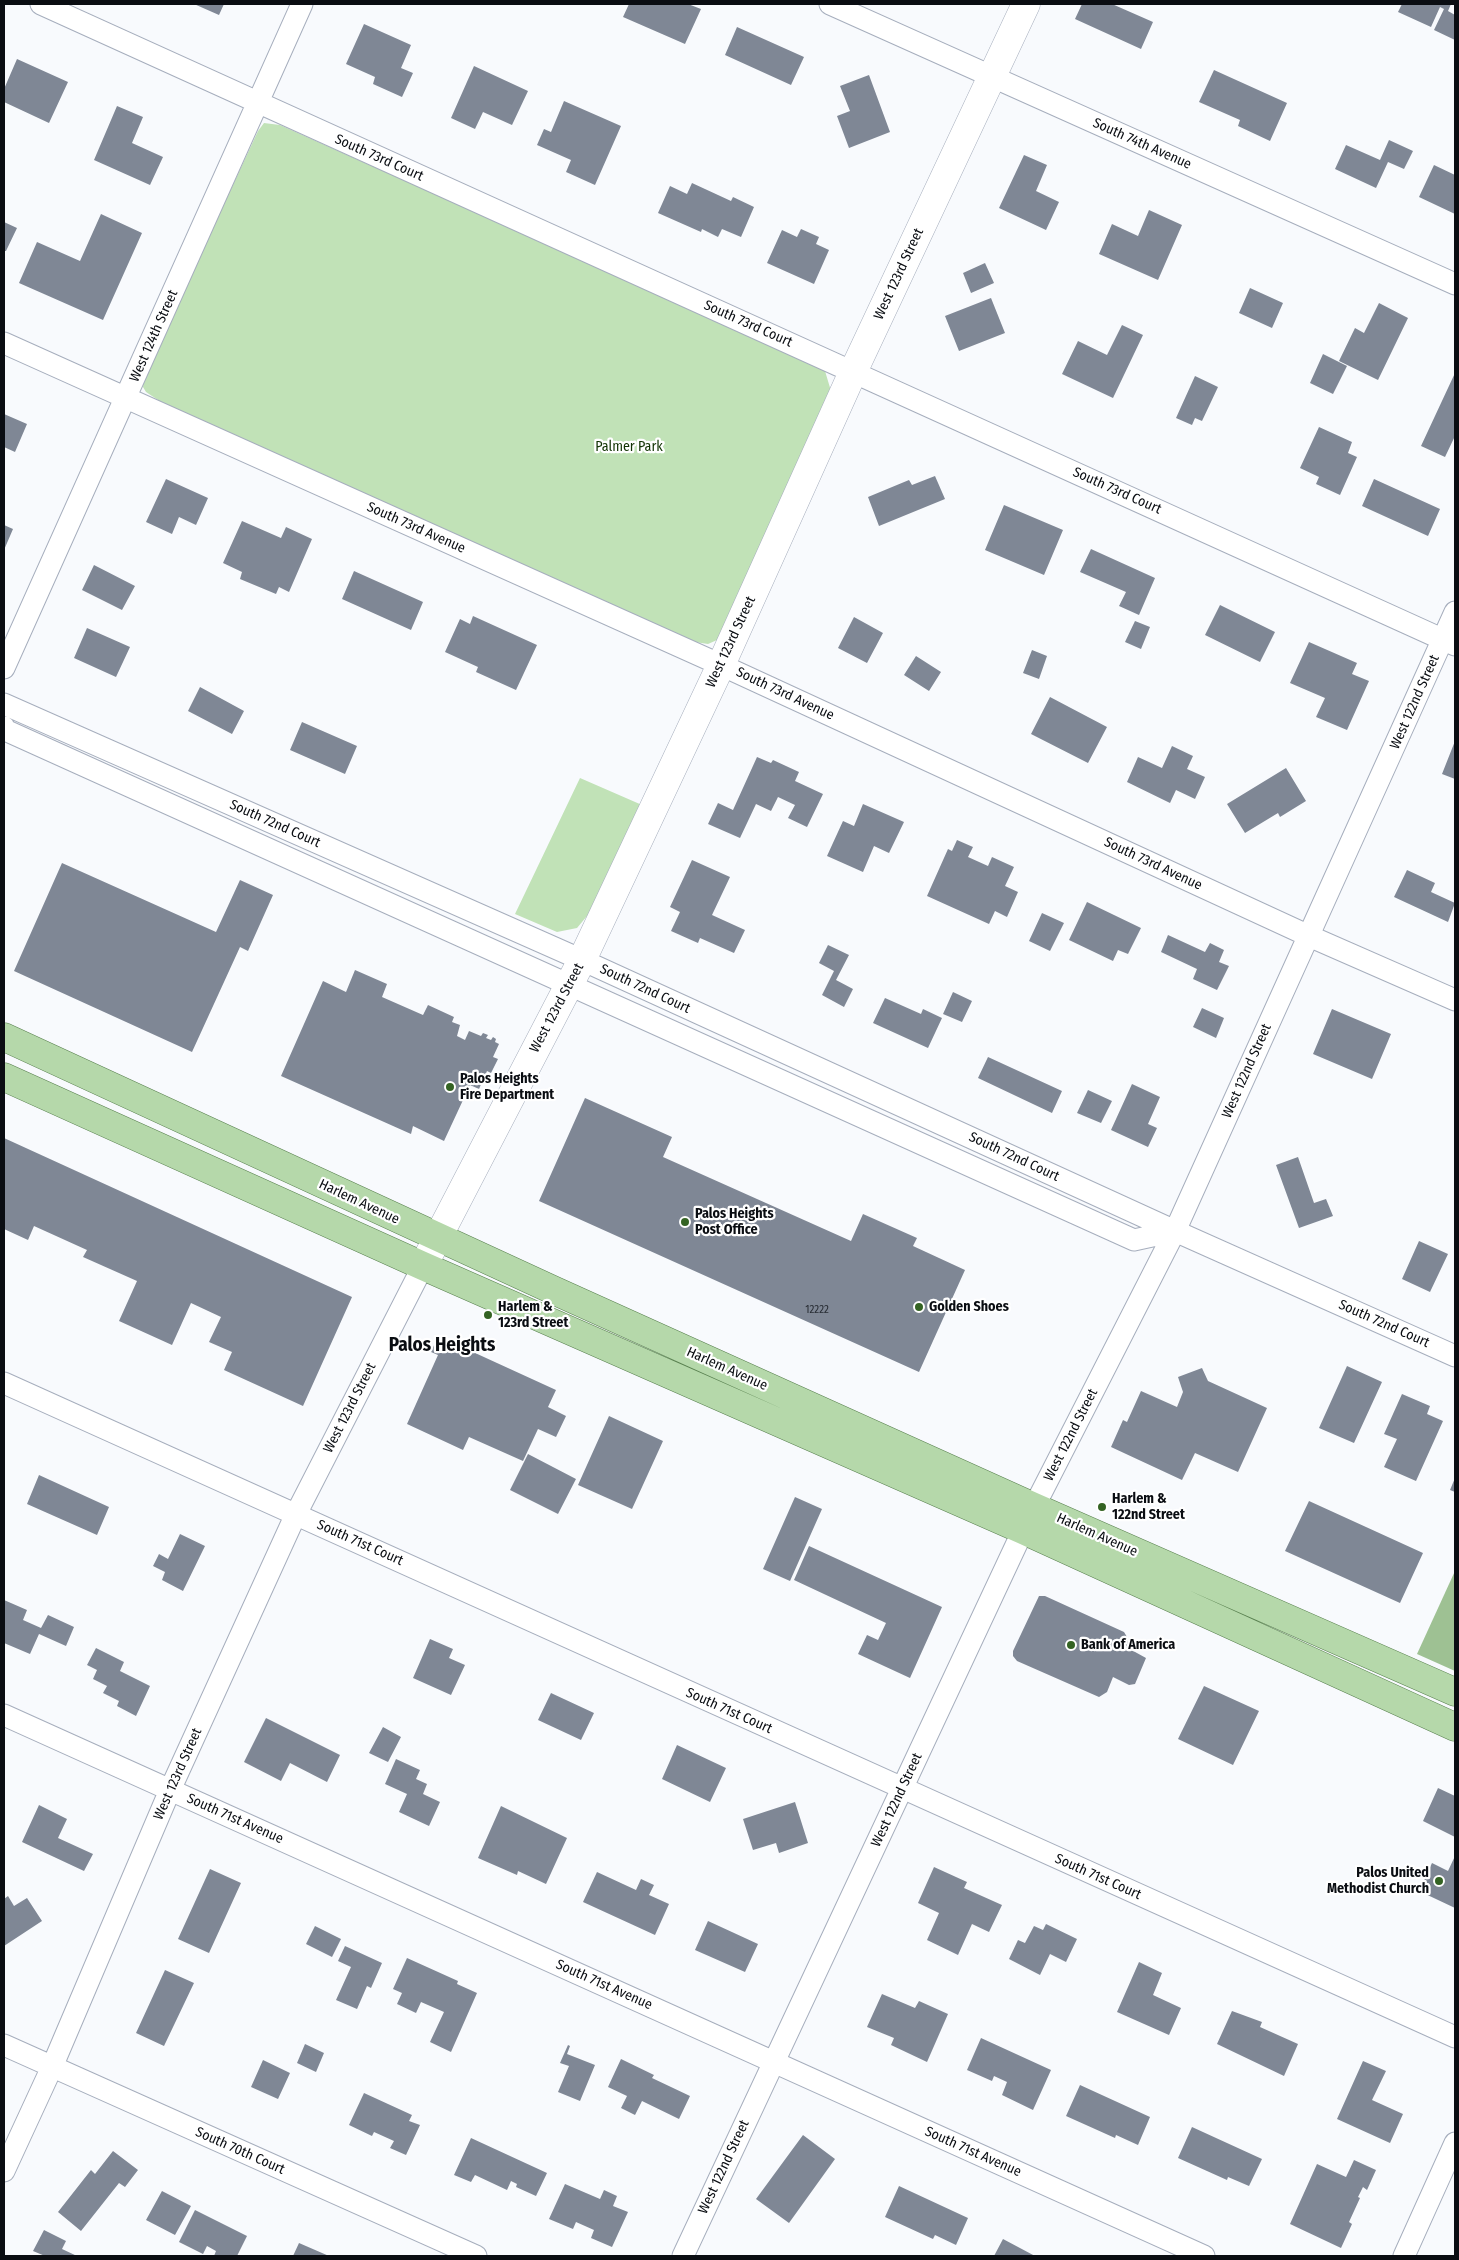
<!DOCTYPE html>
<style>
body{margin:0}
#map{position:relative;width:1459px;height:2260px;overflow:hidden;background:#f8fafd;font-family:"Fira Sans Condensed",sans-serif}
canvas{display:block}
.frame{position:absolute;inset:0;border:5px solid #0a0d12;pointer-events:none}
</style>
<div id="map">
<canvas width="1459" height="2260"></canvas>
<div class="frame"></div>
</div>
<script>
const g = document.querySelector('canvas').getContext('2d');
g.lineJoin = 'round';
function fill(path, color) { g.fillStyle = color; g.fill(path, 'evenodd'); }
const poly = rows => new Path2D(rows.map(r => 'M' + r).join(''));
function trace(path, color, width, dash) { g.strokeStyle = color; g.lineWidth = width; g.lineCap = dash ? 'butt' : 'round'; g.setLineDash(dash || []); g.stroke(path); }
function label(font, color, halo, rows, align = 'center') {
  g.font = font + ' "Fira Sans Condensed",sans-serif'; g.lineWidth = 4.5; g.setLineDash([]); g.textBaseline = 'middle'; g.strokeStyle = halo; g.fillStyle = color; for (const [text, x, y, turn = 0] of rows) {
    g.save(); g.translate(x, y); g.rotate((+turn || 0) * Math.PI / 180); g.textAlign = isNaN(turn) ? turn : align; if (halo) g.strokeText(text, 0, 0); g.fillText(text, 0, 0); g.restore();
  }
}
const green = poly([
 [264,123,280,125,818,365,825,371,831,391,717,640,708,644,695,642,167,406,146,392,143,387,144,376,258,131],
 [580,778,642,805,597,904,577,928,557,932,515,914]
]);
const forest = poly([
 [1455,1571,1455,1671,1417,1654]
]);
const building = poly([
 [194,4,224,4,219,15],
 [629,4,688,4,701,9,685,44,623,17],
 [1082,4,1112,4,1153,22,1141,49,1075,19],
 [1402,4,1451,4,1448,11,1455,15,1455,40,1434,30,1444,9,1440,7,1431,27,1398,12],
 [364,24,411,45,401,68,413,73,402,97,373,84,375,77,346,64],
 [737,27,804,57,791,85,725,55],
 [17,59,68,82,49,123,4,102,4,89],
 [474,66,528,91,512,125,483,112,475,129,451,118],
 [1214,70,1287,103,1270,141,1238,126,1240,120,1199,102],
 [869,75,890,132,849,148,837,116,850,111,840,86],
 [564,101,621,126,595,185,566,172,571,160,537,145,544,129,551,132],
 [117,106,143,117,132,143,163,157,150,185,94,160],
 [1389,140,1413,151,1404,169,1388,162,1376,188,1335,169,1346,145,1380,160],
 [1024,155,1047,165,1036,191,1059,202,1046,230,999,208],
 [1434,165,1455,175,1455,214,1419,197],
 [692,183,731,201,733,197,754,207,741,237,722,229,718,237,702,229,701,232,658,213,670,186,687,194],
 [1149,210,1182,225,1158,280,1099,254,1112,224,1138,236],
 [101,214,142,233,103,320,19,283,37,242,80,261],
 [4,222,17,228,6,251,4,251],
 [801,229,819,237,816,244,829,250,814,284,767,263,782,230,797,237],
 [985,263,994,283,971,293,963,273],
 [1250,288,1283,303,1272,328,1239,313],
 [991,298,1005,333,959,351,945,316],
 [1379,303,1408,318,1378,380,1339,361,1355,328,1364,333],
 [1122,325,1143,335,1113,398,1062,374,1078,341,1107,355],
 [1323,354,1347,366,1333,394,1310,383],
 [1455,373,1455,436,1445,457,1421,446],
 [1195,376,1218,387,1202,421,1195,418,1192,425,1176,418],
 [4,414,27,424,15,452,4,447],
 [1319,427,1352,442,1348,453,1357,457,1340,495,1316,484,1319,477,1300,468],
 [935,476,945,499,879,526,868,497,909,480,912,485],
 [166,479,208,498,196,525,179,517,172,534,146,522],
 [1374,479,1440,509,1428,536,1362,506],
 [1004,505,1063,530,1044,575,985,550],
 [242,521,281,538,286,527,312,539,289,592,279,587,276,594,240,579,242,572,223,563],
 [4,525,13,529,4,550],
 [1091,549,1155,578,1139,615,1119,606,1126,592,1080,572],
 [94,565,135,586,122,610,82,590],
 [354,571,423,602,411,630,342,599],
 [1220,605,1275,632,1260,662,1205,635],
 [473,616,537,645,516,690,476,672,478,667,445,652,460,619,470,624],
 [854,617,883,633,867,663,838,648],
 [1135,621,1150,627,1141,649,1125,642],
 [87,628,130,647,116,677,74,658],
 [1309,642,1357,663,1352,674,1369,681,1347,730,1316,717,1325,698,1290,683],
 [1032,650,1047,656,1039,679,1023,673],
 [916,656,941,672,929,691,904,675],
 [200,687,244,711,232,734,188,711],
 [1050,697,1107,727,1088,763,1031,734],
 [302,722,357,746,345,774,290,750],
 [1455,741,1455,779,1442,774],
 [1172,746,1193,756,1187,769,1205,777,1195,799,1176,790,1170,803,1127,782,1138,757,1162,768],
 [757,757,771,763,773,760,799,772,795,781,823,794,807,827,788,818,795,805,778,797,771,811,756,804,740,838,708,824,718,803,733,810],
 [1286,768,1306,801,1280,817,1278,813,1245,833,1227,804],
 [863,804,904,822,889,853,874,846,863,872,827,856,843,821,854,826],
 [957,840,973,847,968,857,988,866,992,857,1014,867,1005,886,1018,892,1007,917,995,911,989,924,927,896,948,849,952,851],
 [692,860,730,877,712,915,745,930,734,953,700,938,698,943,671,931,680,912,670,907],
 [62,863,216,932,240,880,273,895,248,951,240,947,192,1052,14,971],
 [1407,870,1435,883,1431,892,1455,903,1448,922,1394,897],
 [1087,902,1141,928,1128,954,1118,950,1113,961,1069,940],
 [1042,913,1064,923,1050,951,1029,941],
 [1168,935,1205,952,1210,943,1224,950,1219,962,1229,966,1217,990,1193,979,1197,969,1161,952],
 [828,945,849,955,836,980,853,989,844,1007,822,995,834,971,819,963],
 [355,970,387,984,382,997,423,1015,428,1005,454,1017,452,1022,460,1025,457,1036,465,1040,469,1031,481,1036,483,1033,488,1035,486,1038,491,1040,493,1037,496,1039,495,1042,499,1044,493,1057,498,1059,491,1073,487,1071,479,1089,470,1085,444,1141,413,1126,411,1134,281,1076,323,981,346,992],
 [953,992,972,1001,962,1022,943,1014],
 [885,998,921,1014,923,1009,942,1018,928,1048,873,1023],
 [1202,1008,1224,1018,1216,1038,1193,1027],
 [1332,1009,1391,1034,1372,1079,1313,1054],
 [988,1057,1062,1091,1052,1113,978,1078],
 [1132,1084,1160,1097,1148,1124,1157,1128,1148,1147,1111,1130],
 [1088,1090,1112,1101,1101,1123,1077,1113],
 [585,1098,672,1137,663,1157,851,1241,863,1214,917,1238,913,1246,965,1270,919,1372,539,1201],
 [4,1138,352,1297,303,1406,224,1370,232,1352,209,1342,221,1317,191,1303,172,1345,119,1321,137,1281,83,1257,87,1250,34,1226,28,1240,4,1229],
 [1298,1157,1314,1203,1326,1199,1333,1216,1299,1228,1276,1165],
 [1419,1241,1448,1254,1430,1292,1402,1279],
 [438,1336,556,1390,548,1407,566,1416,556,1437,538,1429,523,1461,469,1437,463,1450,407,1424,438,1355,431,1352],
 [1347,1366,1382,1382,1354,1443,1319,1428],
 [1202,1368,1208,1381,1267,1408,1238,1472,1195,1453,1182,1480,1111,1447,1123,1420,1127,1422,1141,1391,1177,1407,1183,1392,1178,1377],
 [1402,1394,1430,1406,1427,1414,1443,1421,1416,1481,1384,1467,1397,1439,1384,1434],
 [609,1416,663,1441,632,1509,578,1485],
 [528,1454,576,1479,558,1514,510,1490],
 [39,1475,109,1507,97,1535,27,1504],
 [1455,1478,1455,1492,1450,1490],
 [795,1497,822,1509,790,1581,763,1569],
 [1309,1501,1423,1553,1400,1603,1285,1551],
 [180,1534,205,1546,183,1591,162,1580,165,1572,153,1566,159,1554,168,1559],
 [809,1546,942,1607,910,1678,858,1654,867,1635,878,1640,886,1623,794,1580],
 [1039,1596,1045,1596,1124,1632,1127,1637,1128,1643,1126,1647,1146,1658,1135,1684,1129,1685,1113,1677,1107,1692,1099,1697,1017,1661,1013,1656,1013,1651],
 [4,1600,27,1610,23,1620,41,1628,48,1615,74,1627,66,1646,39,1634,30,1654,4,1643],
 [430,1639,453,1649,449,1658,465,1665,451,1695,413,1678],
 [96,1648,124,1662,120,1671,150,1686,136,1716,117,1706,119,1701,103,1693,107,1686,93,1679,97,1670,87,1665],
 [1204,1686,1259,1711,1233,1765,1178,1739],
 [551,1693,594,1713,581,1740,538,1720],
 [266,1718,340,1755,327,1782,290,1763,281,1781,244,1762],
 [383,1727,401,1737,388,1762,369,1753],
 [677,1745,726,1768,710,1802,662,1779],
 [396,1759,420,1770,416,1779,427,1784,423,1794,440,1802,429,1826,399,1812,407,1794,385,1784],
 [1438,1788,1455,1796,1455,1837,1423,1821],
 [795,1802,808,1843,779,1853,776,1843,753,1850,743,1819],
 [39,1805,67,1819,58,1838,93,1854,84,1871,22,1842],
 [501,1806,567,1838,546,1884,518,1871,517,1875,478,1858],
 [1455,1856,1455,1908,1419,1891,1432,1863,1448,1871],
 [934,1867,967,1882,964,1888,1002,1905,989,1932,972,1924,958,1955,927,1940,939,1913,918,1903],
 [210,1869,241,1883,209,1953,178,1939],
 [597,1872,636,1890,641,1879,654,1885,649,1895,669,1904,655,1935,583,1902],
 [8,1896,14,1906,27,1898,42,1921,4,1946,4,1899],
 [708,1921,758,1944,745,1972,695,1950],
 [1046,1924,1077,1939,1066,1962,1050,1954,1040,1975,1009,1959,1018,1940,1025,1943,1034,1926,1043,1930],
 [315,1926,341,1939,332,1957,306,1944],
 [345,1946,382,1963,371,1988,367,1986,357,2009,336,2000,351,1967,338,1961],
 [407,1958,458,1981,457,1984,477,1993,451,2052,430,2042,444,2012,421,2002,416,2013,397,2004,402,1993,393,1989],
 [1139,1962,1162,1973,1153,1995,1181,2008,1169,2035,1117,2012],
 [165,1970,194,1983,164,2046,136,2033],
 [882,1994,915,2008,919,2001,948,2014,927,2062,891,2045,894,2038,867,2027],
 [1232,2011,1262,2022,1260,2027,1298,2044,1284,2076,1217,2044],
 [981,2038,1051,2070,1033,2110,1002,2095,1007,2082,994,2076,992,2081,967,2070],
 [305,2044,324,2053,316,2072,297,2063],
 [568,2045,570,2046,567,2054,595,2065,580,2101,558,2092,569,2066,560,2063],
 [621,2059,654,2075,652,2078,690,2096,679,2119,642,2101,635,2115,621,2108,627,2096,608,2087],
 [263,2060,290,2073,278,2099,251,2087],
 [1363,2061,1386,2071,1372,2100,1403,2114,1390,2143,1337,2119],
 [1080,2085,1150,2117,1138,2145,1116,2135,1115,2138,1066,2116],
 [364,2093,412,2115,409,2121,420,2125,406,2155,390,2148,394,2141,374,2132,372,2136,349,2125],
 [1192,2127,1262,2159,1249,2186,1228,2177,1227,2180,1178,2158],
 [803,2135,835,2159,789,2223,756,2199],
 [471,2138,547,2173,536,2196,516,2187,517,2184,511,2181,507,2190,475,2175,471,2182,454,2175],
 [113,2151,138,2170,125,2187,119,2183,81,2231,58,2212,91,2170,95,2174],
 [1354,2160,1376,2170,1367,2190,1363,2187,1358,2197,1360,2198,1349,2222,1352,2224,1341,2248,1290,2224,1317,2164,1346,2177],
 [565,2184,600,2199,604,2190,617,2196,613,2206,628,2212,612,2247,591,2238,594,2230,576,2222,573,2229,549,2219],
 [899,2186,968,2218,956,2245,935,2235,933,2239,885,2217],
 [162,2191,191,2206,175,2235,146,2220],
 [195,2210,247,2236,237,2256,214,2256,216,2251,207,2246,203,2254,179,2242],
 [44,2230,66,2241,62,2249,77,2256,45,2256,33,2251],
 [1003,2239,1035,2256,994,2256],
 [299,2243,329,2256,293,2256]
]);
const minor = poly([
 [41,4,1455,645],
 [830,4,1455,284],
 [4,343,721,665,1309,936,1455,1000],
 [4,668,302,4],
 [4,704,582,960,1175,1231,1455,1356],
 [4,727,5,730,1134,1240,1175,1231],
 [4,1383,1455,2037],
 [4,1715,1204,2256],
 [4,2045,476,2256],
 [4,2171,52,2067,170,1790,296,1514,423,1266],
 [683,2256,1034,1507,1175,1231,1455,612],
 [1404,2256,1455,2143]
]);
const tertiary = poly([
 [423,1266,582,960,721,665,853,372,1026,4]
]);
const primary = poly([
 [4,1037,553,1290,1034,1507,1455,1692],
 [4,1077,423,1266,1023,1530,1455,1727]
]);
const markers = [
 [450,1087,5,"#346323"],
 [685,1222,5,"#346323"],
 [919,1307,5,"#346323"],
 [488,1315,5,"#346323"],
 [1102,1507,5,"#346323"],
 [1071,1645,5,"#346323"],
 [1439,1881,5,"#346323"]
];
const numberNames = [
 ["12222",817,1310]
];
const streetNames = [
 ["South 74th Avenue",1142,144,24],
 ["South 73rd Court",379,158,24],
 ["West 123rd Street",899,274,-65],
 ["South 73rd Court",748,324,24],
 ["West 124th Street",154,336,-66],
 ["South 73rd Court",1117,491,24],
 ["South 73rd Avenue",416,528,24],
 ["West 123rd Street",731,642,-65],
 ["South 73rd Avenue",785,694,25],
 ["West 122nd Street",1415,702,-66],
 ["South 72nd Court",275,824,24],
 ["South 73rd Avenue",1153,864,25],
 ["South 72nd Court",645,989,25],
 ["West 123rd Street",557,1008,-62],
 ["West 122nd Street",1247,1071,-66],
 ["South 72nd Court",1014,1157,25],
 ["Harlem Avenue",359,1202,25],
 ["South 72nd Court",1384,1324,24],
 ["Harlem Avenue",727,1369,24],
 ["West 123rd Street",350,1408,-63],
 ["West 122nd Street",1071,1435,-63],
 ["Harlem Avenue",1097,1535,24],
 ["South 71st Court",360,1543,24],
 ["South 71st Court",729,1711,24],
 ["West 123rd Street",178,1774,-66],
 ["West 122nd Street",897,1800,-65],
 ["South 71st Avenue",235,1819,24],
 ["South 71st Court",1098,1877,24],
 ["South 71st Avenue",604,1985,24],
 ["South 70th Court",240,2151,24],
 ["South 71st Avenue",973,2152,24],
 ["West 122nd Street",724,2167,-65]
];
const parkNames = [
 ["Palmer Park",629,447]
];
const poiNames = [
 ["Palos Heights",460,1079],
 ["Fire Department",460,1095],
 ["Palos Heights",695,1214],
 ["Post Office",695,1230],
 ["Harlem &",498,1307],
 ["123rd Street",498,1323],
 ["Golden Shoes",929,1307],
 ["Harlem &",1112,1499],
 ["122nd Street",1112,1515],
 ["Bank of America",1081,1645],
 ["Palos United",1429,1873,"right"],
 ["Methodist Church",1429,1889,"right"]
];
const districtNames = [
 ["Palos Heights",442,1346]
];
fill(green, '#c1e2b7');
fill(forest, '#9ec193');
fill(building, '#7f8795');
trace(minor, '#a6aebd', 23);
trace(tertiary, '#a6aebd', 29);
trace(primary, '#598050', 29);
trace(minor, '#fff', 21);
trace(tertiary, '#fff', 28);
trace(primary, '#b5d8aa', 28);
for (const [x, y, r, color] of markers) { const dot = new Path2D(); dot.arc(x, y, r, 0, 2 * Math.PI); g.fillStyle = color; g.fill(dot); trace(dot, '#fff', 2); }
label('11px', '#272c33', null, numberNames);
label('14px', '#0a0d12', '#fff', streetNames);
label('14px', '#113303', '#fff', parkNames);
label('bold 14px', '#0a0d12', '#fff', poiNames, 'left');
label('bold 19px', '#0a0d12', '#fff', districtNames);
</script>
